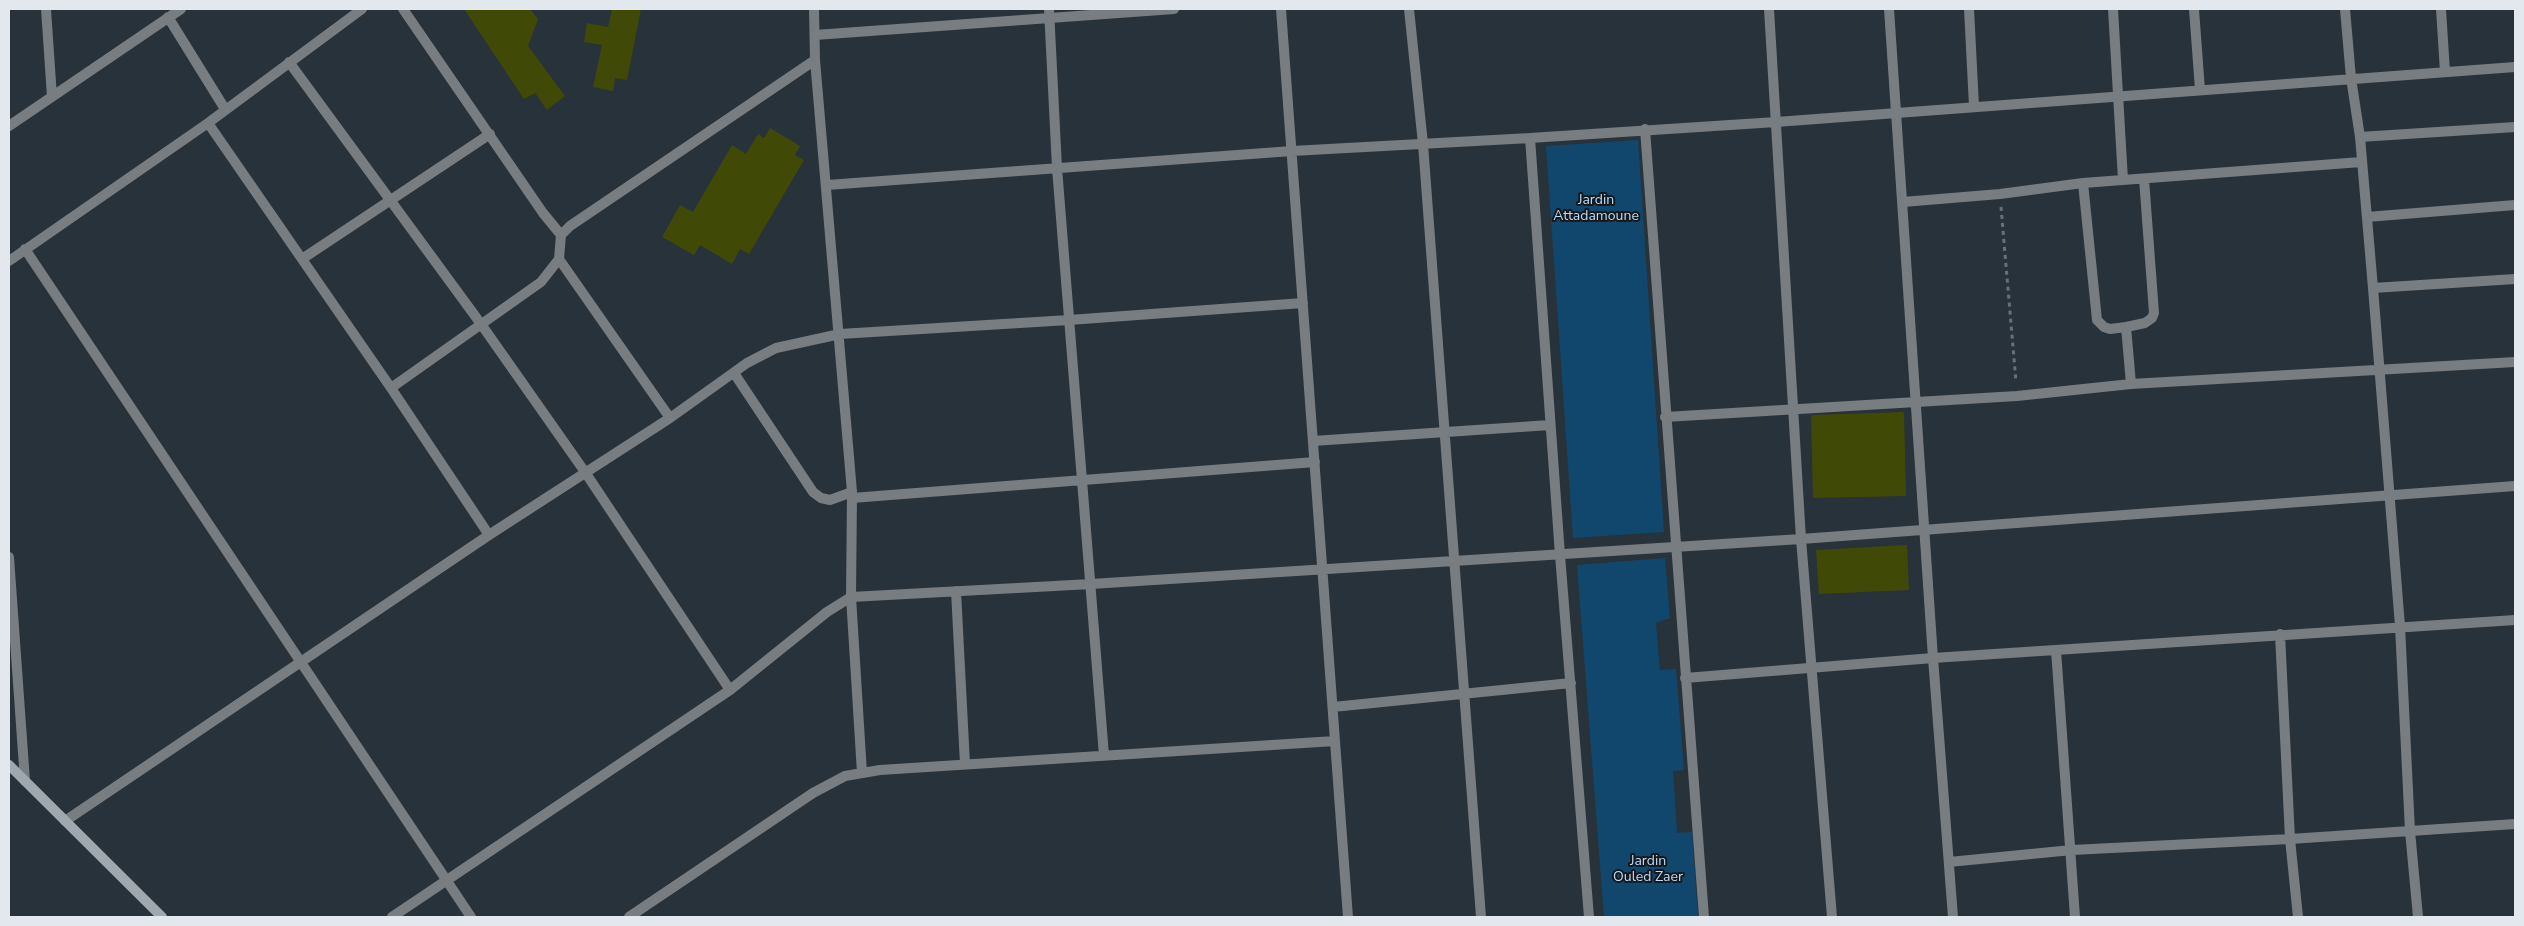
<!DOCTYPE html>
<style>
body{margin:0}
#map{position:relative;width:2524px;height:926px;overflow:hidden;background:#28323a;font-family:"Nunito Sans",sans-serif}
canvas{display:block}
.frame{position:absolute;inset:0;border:10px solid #e2e8ee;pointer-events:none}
</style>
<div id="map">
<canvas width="2524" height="926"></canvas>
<div class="frame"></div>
</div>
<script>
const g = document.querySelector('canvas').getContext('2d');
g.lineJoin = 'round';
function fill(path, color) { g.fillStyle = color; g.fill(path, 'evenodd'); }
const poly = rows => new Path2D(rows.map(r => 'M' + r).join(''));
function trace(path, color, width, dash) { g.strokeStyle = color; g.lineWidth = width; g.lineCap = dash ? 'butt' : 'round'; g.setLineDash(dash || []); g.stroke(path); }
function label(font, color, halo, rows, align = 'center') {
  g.font = font + ' "Nunito Sans",sans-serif'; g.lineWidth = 4; g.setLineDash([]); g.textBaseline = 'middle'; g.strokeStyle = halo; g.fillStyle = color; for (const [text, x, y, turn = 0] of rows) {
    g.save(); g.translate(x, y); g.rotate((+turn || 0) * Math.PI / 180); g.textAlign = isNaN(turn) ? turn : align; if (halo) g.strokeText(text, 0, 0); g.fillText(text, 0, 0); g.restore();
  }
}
const green = poly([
 [1638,140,1664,532,1573,538,1546,146],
 [1665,558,1670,618,1656,623,1660,670,1676,669,1684,770,1673,771,1677,833,1692,832,1698,917,1604,917,1577,565]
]);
const building = poly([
 [464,9,530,9,538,19,528,46,565,96,547,110,535,93,524,99],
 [612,9,641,9,627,80,615,78,613,91,593,87,602,45,584,42,587,23,608,27],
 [770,128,800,146,795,155,804,160,749,254,740,249,732,264,700,245,694,255,662,237,680,205,693,212,732,145,746,154,758,134,764,138],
 [1904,412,1906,496,1813,498,1811,415],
 [1907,545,1909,590,1819,594,1816,550]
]);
const path = poly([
 [2001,207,2016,382]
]);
const minor = poly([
 [46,9,52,97],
 [403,9,543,213,561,235,570,226,815,60],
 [814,9,815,60,852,492,851,597,862,773],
 [1049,9,1057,168,1104,755],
 [1281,9,1348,917],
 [1409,9,1423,144,1481,917],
 [1769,9,1801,539,1832,917],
 [1889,9,1933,658,1953,917],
 [1969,9,1974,106],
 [2113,9,2123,180],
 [2194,9,2200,90],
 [2345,9,2351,78,2360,137,2373,288,2400,626,2410,831,2418,917],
 [2441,9,2445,72],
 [168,17,225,109],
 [815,35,1174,9],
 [289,62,481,324,585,472,730,690],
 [208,123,391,388,489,535],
 [9,126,181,9],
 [1645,129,1704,917],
 [2360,137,2515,127],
 [1530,138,1560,555,1589,917],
 [2083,183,2097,320,2104,327,2110,329,2126,327],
 [827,185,1292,151,1530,138,1776,122,2515,67],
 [1903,202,2000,194,2083,183,2361,162],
 [2367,217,2515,205],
 [25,249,471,917],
 [302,259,490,134],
 [559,259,670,418],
 [9,261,208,123,362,9],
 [2373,288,2515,279],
 [734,373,813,492,821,498,830,500,852,492],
 [2131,384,2126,327,2145,323,2152,318,2154,313,2144,179],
 [391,388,541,282,559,259,561,235],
 [1665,417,2017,396,2131,384,2515,362],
 [1313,441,1550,425],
 [852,498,1315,462],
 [9,557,25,781],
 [956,591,965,764],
 [2280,634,2290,839,2298,917],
 [2056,650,2075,917],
 [1685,678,1933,658,2515,620],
 [1333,707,1571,683],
 [65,821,489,535,670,418,747,363,776,348,840,334,1069,320,1303,303],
 [1949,862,2072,850,2290,839,2515,824],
 [392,917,730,690,827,612,851,597,1091,584,1801,539,2515,486],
 [629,917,813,793,845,776,880,770,1335,741]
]);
const secondary = poly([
 [9,765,162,917]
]);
const parkNames = [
 ["Jardin",1596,201],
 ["Attadamoune",1596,217],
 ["Jardin",1648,862],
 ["Ouled Zaer",1648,878]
];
fill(green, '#12476d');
fill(building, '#414907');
trace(path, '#687078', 3, [4, 4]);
trace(minor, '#787d81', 10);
trace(secondary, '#a0a8af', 10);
label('14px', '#badbf9', '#15191d', parkNames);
</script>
